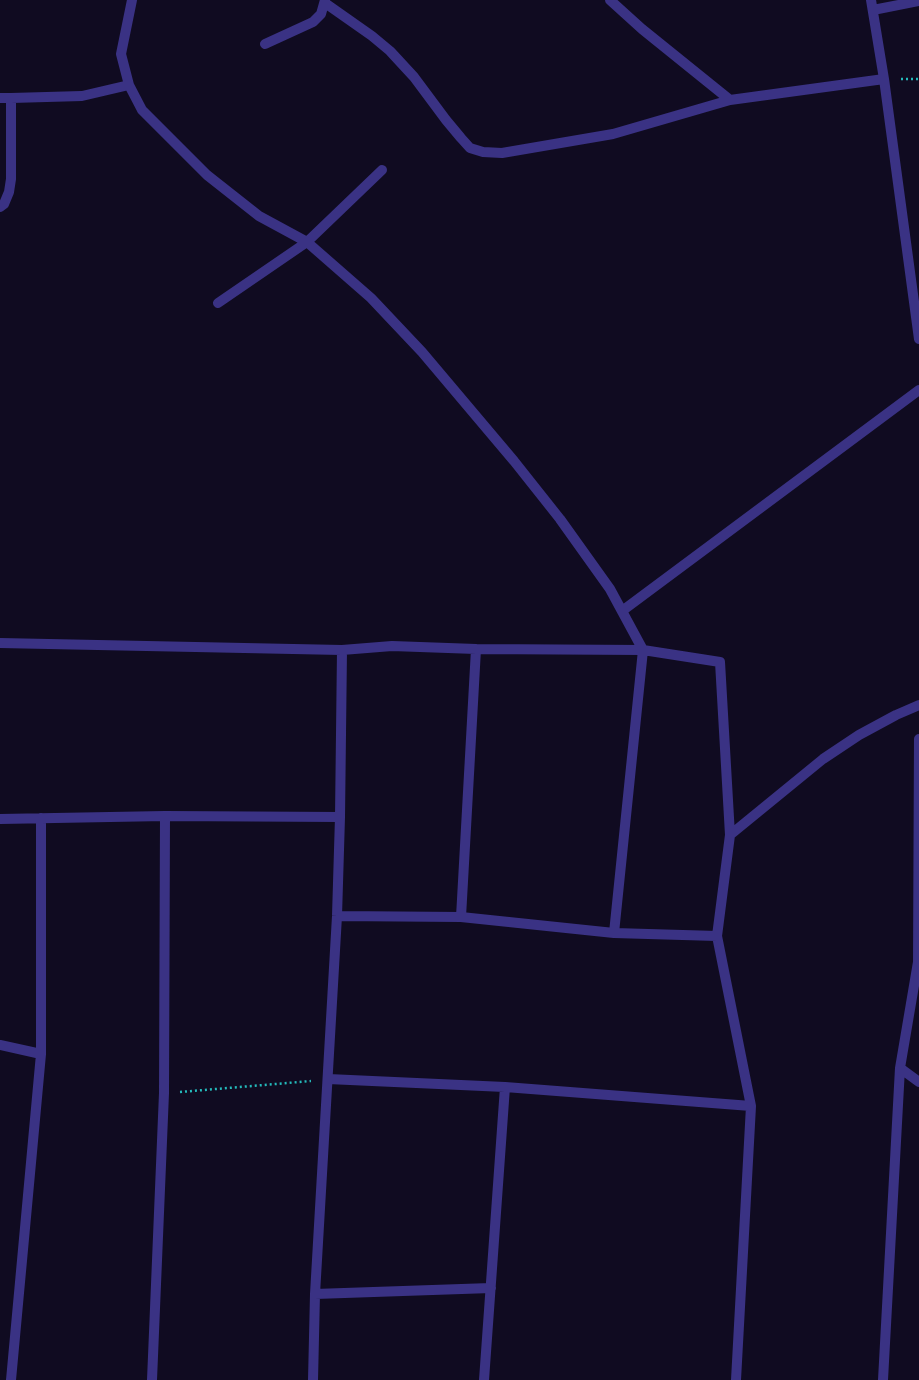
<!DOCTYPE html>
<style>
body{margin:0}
canvas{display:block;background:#100b21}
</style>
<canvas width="919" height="1380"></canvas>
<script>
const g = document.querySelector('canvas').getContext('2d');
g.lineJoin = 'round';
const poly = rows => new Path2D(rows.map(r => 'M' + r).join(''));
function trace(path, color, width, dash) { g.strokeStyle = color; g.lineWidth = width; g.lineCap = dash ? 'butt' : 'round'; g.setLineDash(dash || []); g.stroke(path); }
const path = poly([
 [901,79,919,79],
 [180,1092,311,1081]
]);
const minor = poly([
 [132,0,121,54,129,85,142,110,207,175,259,216,307,242,371,298,422,352,514,461,560,519,610,589,643,650,720,662,730,835,717,936,751,1106,736,1380],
 [610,0,642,29,730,100],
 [871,0,884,79,919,339],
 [325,3,372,36,390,51,414,77,446,120,461,138,470,148,483,152,502,153,613,134,730,100,884,79],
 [873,10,919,1],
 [265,44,313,22,321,14,325,0],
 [0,98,11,98,82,96,129,85],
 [0,207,4,204,9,192,11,179,11,98],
 [218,303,307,242,382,170],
 [622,611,919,390],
 [0,643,342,650,392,646,476,649,643,650,614,933],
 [0,819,165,816,340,817],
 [730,835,823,759,859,735,896,715,919,705],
 [337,916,461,917,614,933,717,936],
 [461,917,476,649],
 [0,1045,41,1054],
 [900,1068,919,1082],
 [328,1079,505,1087,751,1106],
 [315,1294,491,1288],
 [11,1380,41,1054,41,818],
 [152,1380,164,1093,165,816],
 [313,1380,315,1294,337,916,340,817,342,650],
 [484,1380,505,1087],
 [883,1380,900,1068,918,962,919,739]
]);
trace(path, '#24babb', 2.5, [2, 3]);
trace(minor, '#3a3284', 10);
</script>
